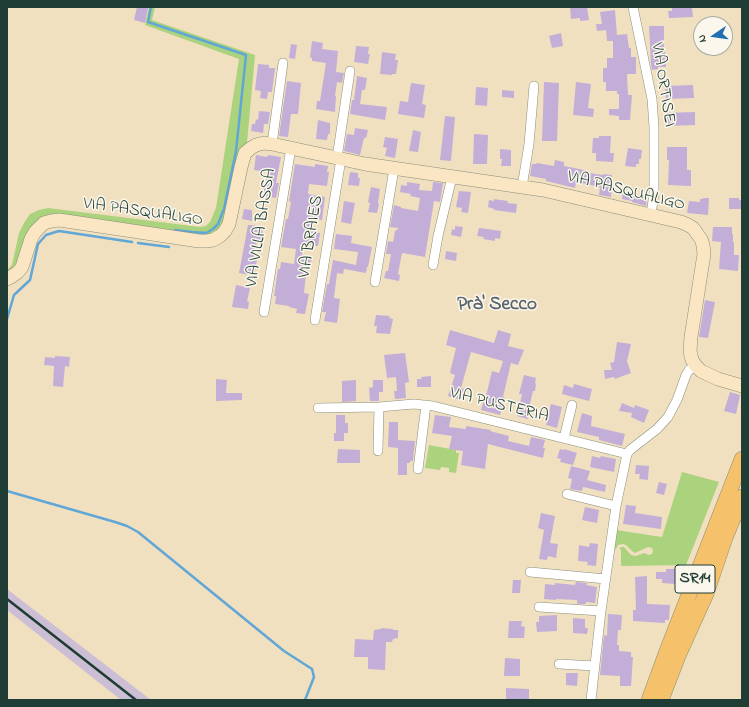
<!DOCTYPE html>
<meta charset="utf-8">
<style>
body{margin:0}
#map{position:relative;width:749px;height:707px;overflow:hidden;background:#f1e0c0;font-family:"Indie Flower",sans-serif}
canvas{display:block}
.frame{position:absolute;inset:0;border:8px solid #1f3d34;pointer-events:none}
.north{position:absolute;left:693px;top:16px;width:40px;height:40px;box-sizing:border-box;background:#fbf7ec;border:1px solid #a3ada2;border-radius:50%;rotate:257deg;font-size:11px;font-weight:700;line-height:16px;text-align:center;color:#1f3d34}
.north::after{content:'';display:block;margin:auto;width:14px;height:18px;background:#1f6fb2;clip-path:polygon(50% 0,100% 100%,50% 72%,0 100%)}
</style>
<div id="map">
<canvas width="749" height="707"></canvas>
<div class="frame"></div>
<div class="north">N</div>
</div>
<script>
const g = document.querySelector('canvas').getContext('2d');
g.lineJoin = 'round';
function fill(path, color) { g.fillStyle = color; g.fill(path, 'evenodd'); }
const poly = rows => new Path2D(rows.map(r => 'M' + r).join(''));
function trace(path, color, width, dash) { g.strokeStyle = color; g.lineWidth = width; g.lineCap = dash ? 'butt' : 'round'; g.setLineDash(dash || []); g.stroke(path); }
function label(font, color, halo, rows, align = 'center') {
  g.font = font + ' "Indie Flower",sans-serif'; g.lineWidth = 3; g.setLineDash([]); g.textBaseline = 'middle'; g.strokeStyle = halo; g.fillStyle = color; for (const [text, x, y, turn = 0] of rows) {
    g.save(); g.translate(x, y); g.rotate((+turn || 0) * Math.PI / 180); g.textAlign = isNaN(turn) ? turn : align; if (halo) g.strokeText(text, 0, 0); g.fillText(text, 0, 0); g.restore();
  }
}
const industrial = poly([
 [7,589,151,700,121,700,7,610]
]);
const green = poly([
 [149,7,155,7,152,20,255,55,247,143,225,222,218,231,206,237,37,221,34,224,30,230,16,266,7,273,7,270,12,265,19,233,24,223,30,214,39,210,48,208,200,227,206,226,210,222,216,208,239,59,145,25],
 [429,445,456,450,456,453,459,453,456,473,449,472,449,468,441,467,440,470,425,468],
 [682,472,719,482,686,565,621,566,621,550,619,548,622,547,624,547,631,555,636,556,644,553,649,555,652,554,653,551,652,548,648,547,635,553,632,551,626,545,623,544,618,545,616,549,614,549,616,530,662,537]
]);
const stream = poly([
 [151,7,148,22,246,55,236,151,224,209,218,224,213,229,206,233,192,232,175,230],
 [138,243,169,247],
 [7,319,14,295,30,280,38,244,46,235,59,231,132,242],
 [7,491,115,522,127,526,138,532,284,651,312,669,314,677,305,700]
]);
const building = poly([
 [137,7,148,8,145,23,134,20],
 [570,7,587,7,589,20,580,21,580,18,571,19],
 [676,7,692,7,693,17,669,18,668,11,672,11,672,8,676,8],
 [615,10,617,35,627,34,629,48,631,48,631,57,636,57,636,74,627,74,628,95,632,95,630,120,619,120,619,116,609,115,609,109,619,109,619,94,617,94,617,91,606,91,606,82,603,82,603,68,607,68,607,58,613,58,613,41,607,41,606,30,597,31,596,24,602,24,600,12],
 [649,26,664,26,664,51,665,51,666,67,658,67,658,69,652,70,651,64],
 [561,33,563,46,552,48,549,36],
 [312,41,323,43,322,49,338,51,336,72,344,73,342,83,337,82,335,96,336,96,335,112,316,109,317,101,320,101,326,63,312,61,312,58,310,57],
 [291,44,297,45,295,59,289,58],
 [356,46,369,47,368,54,370,54,368,64,354,62],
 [382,52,396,54,395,60,398,60,396,74,392,74,392,75,380,74],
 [258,64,269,65,269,68,275,68,272,92,268,92,267,99,260,98,261,91,255,90],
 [357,76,367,78,365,90,362,90,360,104,387,107,385,120,350,114,352,100,354,100],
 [287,81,301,83,298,114,291,114,288,137,279,136],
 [544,82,559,83,557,141,542,141],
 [576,82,591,84,588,108,594,109,593,117,573,115],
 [411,83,425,85,422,104,426,105,424,118,398,114,400,101,408,102],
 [693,85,694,98,666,99,665,86],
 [476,87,488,88,487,106,475,105],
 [502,90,514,91,514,98,502,97],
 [259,111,270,112,268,124,264,124,263,133,251,131,252,124,255,124,256,119,258,120],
 [695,112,695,125,667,126,666,113],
 [445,116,455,117,451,161,440,160],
 [318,120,330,123,330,134,328,134,327,140,316,139],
 [355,128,368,130,366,138,364,138,360,155,344,151,347,134,354,135],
 [413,130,421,132,418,152,409,151],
 [474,134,488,135,487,164,473,164],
 [599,136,611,136,610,153,614,153,613,162,596,161,596,153,592,153,593,138,599,138],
 [385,137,398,139,395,158,385,156,387,148,383,147],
 [667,147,687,147,687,170,691,170,691,186,668,185,669,160,667,160],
 [628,148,642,150,641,159,639,159,639,164,636,164,636,167,625,166],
 [500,149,511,150,511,166,501,166,502,159,500,159],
 [256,155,267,157,268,155,281,157,276,183,279,183,276,198,263,196,267,172,254,170],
 [555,160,564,162,564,166,589,171,589,173,603,175,603,174,612,175,611,197,599,195,600,187,576,182,575,188,546,181,546,179,530,176,532,164,536,164,537,163,554,166],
 [295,164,315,167,315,164,328,166,327,172,329,172,327,186,309,184,308,194,325,197,322,220,312,219,310,231,320,233,318,246,304,244,302,255,312,256,310,267,308,267,307,274,306,274,304,293,309,294,305,314,296,313,297,309,289,307,289,306,275,304,276,296,274,296,278,269,280,269,281,262,294,264,296,249,281,247,286,219,288,219,291,202,289,201],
 [350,172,358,173,358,178,360,178,359,186,348,185],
 [407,182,420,184,419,190,432,191,433,182,443,183,440,202,434,201,425,257,402,253,398,274,400,275,399,281,384,278,386,271,388,271,391,254,386,254,388,241,393,242,395,231,399,228,390,227,394,205,401,207,401,208,418,211,420,198,410,196,411,194,400,192,401,185,407,186],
 [371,187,380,189,378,203,379,204,377,213,368,212,370,203,368,202],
 [459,191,471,192,468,213,461,212,462,208,456,207],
 [623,191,631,192,631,194,647,197,646,206,632,202,632,201,622,199],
 [703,198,709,198,708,215,687,213,689,201,700,202,700,199,703,199],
 [729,198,739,198,739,200,742,200,742,209,729,209],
 [494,199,508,201,507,203,517,204,516,213,494,210,494,209,488,207,489,200,494,201],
 [344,201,355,203,351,224,341,222],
 [244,209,252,210,252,221,242,219],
 [248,225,263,226,261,242,257,241,254,258,257,259,255,273,251,272,250,275,239,273],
 [455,226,463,227,461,237,451,235,452,229,455,230],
 [713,227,732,227,732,234,733,234,733,242,734,242,734,255,739,255,738,271,719,269,721,242,712,241],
 [479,228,487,229,501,231,500,239,495,238,495,241,483,239,484,237,477,236],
 [336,234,352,236,351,243,372,247,368,267,367,267,366,273,344,269,343,274,337,273,334,298,340,299,337,323,324,321,326,312,322,312,327,284,329,284,333,260,356,265,358,252,334,249],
 [446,251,457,253,456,261,445,259],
 [236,285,250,288,247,301,249,302,248,309,232,307],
 [705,300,715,302,708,338,699,337],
 [376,315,390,316,389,318,393,319,390,334,376,333,377,326,374,326],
 [450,330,494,343,498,330,511,334,508,346,524,350,518,365,511,363,503,397,505,398,500,415,481,410,485,396,486,396,492,371,499,373,503,361,471,352,461,388,464,389,461,400,448,396,455,375,450,373,456,348,446,345],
 [617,342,631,344,627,361,631,373,615,379,614,377,605,379,604,370,612,370,610,363,614,362],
 [405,353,409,382,405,383,406,398,395,399,394,391,397,391,396,377,387,378,384,355],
 [55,356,70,357,69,367,65,366,63,387,53,386,54,366,44,365,45,357,55,358],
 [524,375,536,378,535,383,536,384,535,391,533,391,529,408,530,408,528,419,517,416,522,394,519,394],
 [431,376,431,387,417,387,417,379,422,379,421,377],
 [216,379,227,380,226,393,242,393,242,400,216,401],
 [356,380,356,401,342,402,342,381],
 [373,380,383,380,383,392,379,392,379,401,370,401,369,388,373,387],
 [574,384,592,389,589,401,562,394,564,385,573,388],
 [730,392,740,395,736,414,724,411],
 [622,403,634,408,635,405,649,410,644,423,631,417,632,413,619,411],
 [551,404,562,407,557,428,546,425],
 [582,413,592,416,591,426,625,434,622,446,599,440,599,437,577,432],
 [336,415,345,415,345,423,348,423,348,433,344,433,344,441,334,441,334,433,336,433],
 [435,415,451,417,449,427,466,429,466,426,491,430,490,431,509,436,508,441,529,446,531,437,545,440,543,448,545,448,543,458,488,444,485,469,461,465,463,451,449,449,452,436,432,433],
 [389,422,398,422,398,440,415,441,413,461,410,461,410,463,407,463,407,475,398,475,398,448,388,447],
 [338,449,360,450,360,463,337,463],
 [560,449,564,450,564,449,577,453,573,465,560,462,561,459,557,458],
 [592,456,600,458,601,456,616,459,614,472,590,467],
 [636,465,649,466,648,480,639,479,640,474,635,474],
 [571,466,590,471,587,480,606,485,605,492,583,487,582,491,570,489,572,479,568,478],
 [659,482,667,484,664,495,656,493],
 [626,505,636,506,635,513,662,517,661,529,623,524],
 [585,507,599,510,597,523,582,520],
 [541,513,555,516,550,543,558,544,556,558,548,556,547,560,539,559,544,530,538,528],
 [590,543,598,544,596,566,587,565,588,562,578,561,579,545,589,547],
 [666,569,675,569,675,584,662,583,662,579,656,579,656,572,666,572],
 [647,576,647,604,670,605,669,620,665,620,665,623,633,621,633,610,636,610,635,577],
 [513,580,521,580,520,593,512,593],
 [576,582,587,583,586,585,597,587,595,603,586,602,586,604,578,604,577,603,577,600,556,599,556,600,544,599,545,584,555,585,555,583,575,585],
 [608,614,622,615,621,630,618,630,617,645,619,645,619,651,631,652,631,657,633,657,631,686,620,686,620,676,600,675,604,635,607,636],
 [557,615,557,631,537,632,536,622,539,622,539,616],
 [573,618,585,619,585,628,588,628,587,634,573,633],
 [509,621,522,621,521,626,525,627,524,638,508,638],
 [381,628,393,629,393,630,398,630,398,638,393,639,392,642,386,642,385,670,368,669,368,657,354,657,355,639,373,640,374,630,381,629],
 [505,658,520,659,520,676,504,676],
 [566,673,578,673,577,686,566,685],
 [506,688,529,689,529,700,506,700]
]);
const street = poly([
 [633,7,652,99,654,127,654,193,651,215],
 [272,144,283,63],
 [337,158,350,71],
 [522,187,529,144,534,86],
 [433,265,438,236,452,177],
 [375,282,394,169],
 [264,312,291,148],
 [315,320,341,159],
 [318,408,379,407,414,404,433,406,627,454],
 [564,438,572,405],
 [378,451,379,407],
 [418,469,426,405],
 [567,494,616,506],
 [530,572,606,579],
 [539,607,601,611],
 [559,664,595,666],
 [591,700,601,611,616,506,627,454,630,450,657,429,668,417,677,400,686,375,689,370,696,366]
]);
const secondary = poly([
 [7,279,11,277,18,272,22,267,31,239,35,232,44,223,51,221,59,220,66,221,199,241,207,241,213,240,220,236,225,231,229,224,241,167,245,153,251,148,256,145,264,143,272,144,365,164,543,190,681,222,688,225,693,228,701,239,703,245,704,254,691,337,690,351,692,360,696,366,701,371,718,379,742,386]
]);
const primary = poly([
 [649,700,667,651,742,459],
 [661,700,678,656,706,594,725,538,742,497]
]);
const rail = poly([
 [7,599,136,700]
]);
const shields = [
 [695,579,40]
];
const shieldNames = [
 ["SR14",695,579]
];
const streetNames = [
 ["VIA ORTISEI",662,85,81],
 ["VIA PASQUALIGO",626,192,14],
 ["VIA PASQUALIGO",143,213,8],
 ["VIA VILLA BASSA",262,228,-81],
 ["VIA BRAIES",312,237,-81],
 ["VIA PUSTERIA",499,406,14]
];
const quarterNames = [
 ["Prà' Secco",497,306]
];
fill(industrial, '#ccbed4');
fill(green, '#abd27c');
trace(stream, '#60a6d6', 2.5);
fill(building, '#c3aed7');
trace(street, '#888e7a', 10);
trace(secondary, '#888e7a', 14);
trace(primary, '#888e7a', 16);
trace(street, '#fff', 9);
trace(secondary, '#fbe6c4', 13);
trace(primary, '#f5c16b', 15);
trace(rail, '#1f3d34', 2.5);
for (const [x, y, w] of shields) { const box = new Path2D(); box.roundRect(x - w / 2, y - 14, w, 28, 3); g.fillStyle = '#fbf7ec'; g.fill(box); trace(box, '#1f3d34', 1); }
label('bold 16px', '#1f3d34', null, shieldNames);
label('17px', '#1f3d34', '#fbf7ec', streetNames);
label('bold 19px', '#58656d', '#fbf7ec', quarterNames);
</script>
